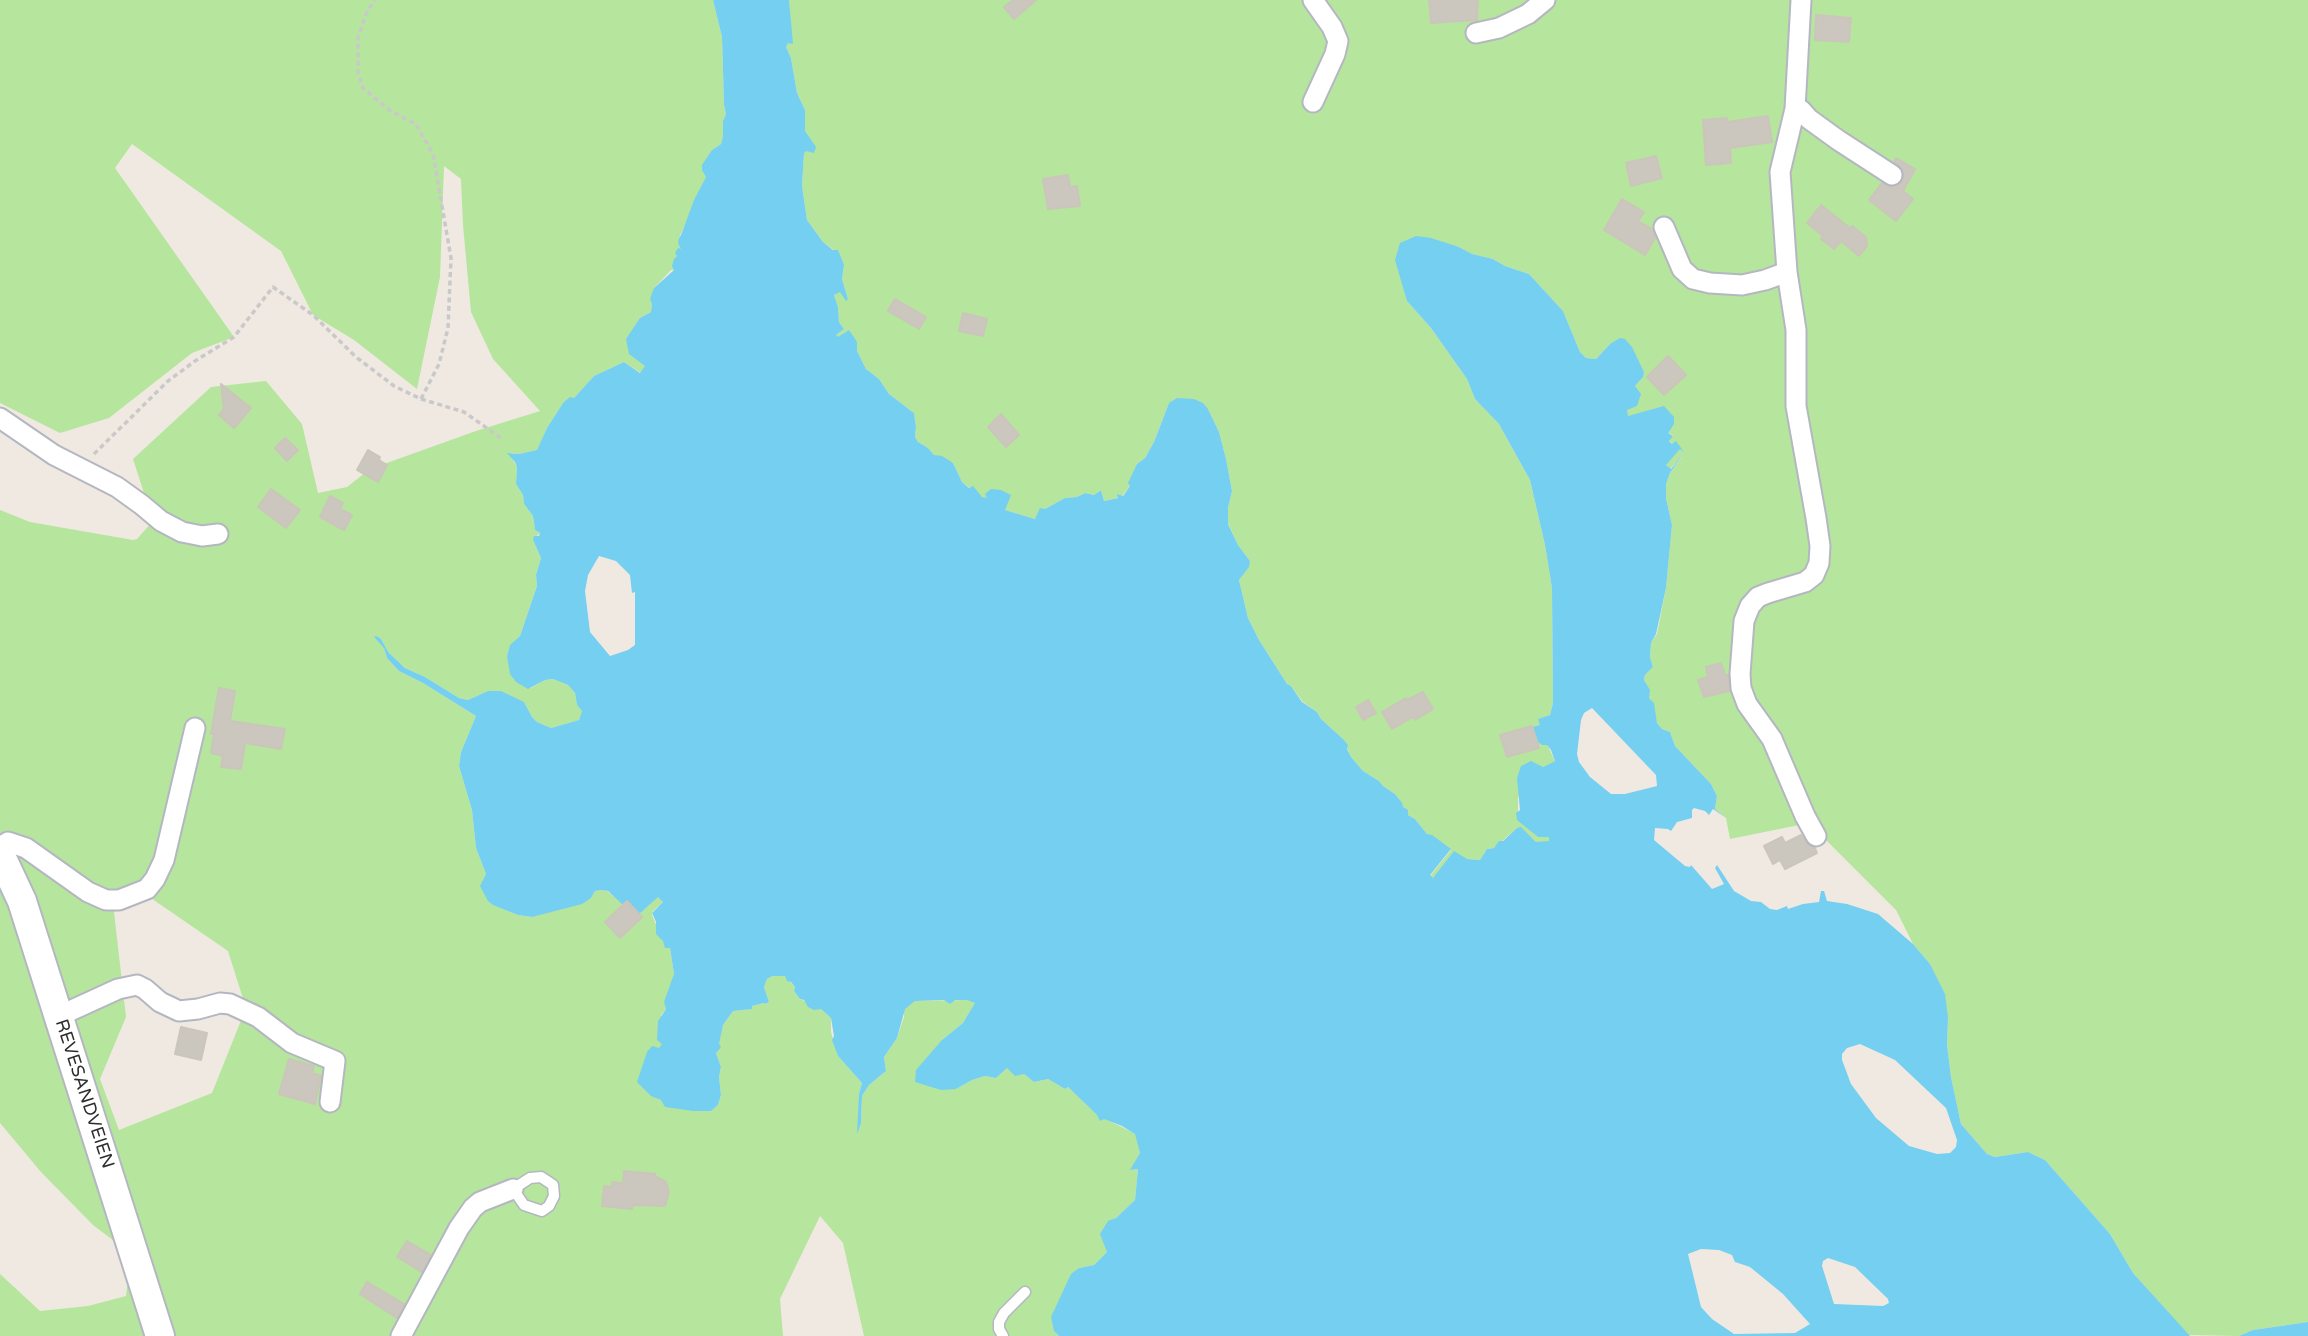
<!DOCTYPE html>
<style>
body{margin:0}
canvas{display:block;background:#efe9e1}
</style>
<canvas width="2308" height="1336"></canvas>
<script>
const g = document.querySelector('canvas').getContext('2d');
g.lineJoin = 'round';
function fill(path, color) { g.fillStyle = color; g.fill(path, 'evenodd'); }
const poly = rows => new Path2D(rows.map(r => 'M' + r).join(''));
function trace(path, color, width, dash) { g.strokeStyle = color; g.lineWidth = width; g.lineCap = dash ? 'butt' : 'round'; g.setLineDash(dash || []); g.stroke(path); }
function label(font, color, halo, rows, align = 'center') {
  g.font = font + ' "Varela Round",sans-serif'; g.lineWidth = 6; g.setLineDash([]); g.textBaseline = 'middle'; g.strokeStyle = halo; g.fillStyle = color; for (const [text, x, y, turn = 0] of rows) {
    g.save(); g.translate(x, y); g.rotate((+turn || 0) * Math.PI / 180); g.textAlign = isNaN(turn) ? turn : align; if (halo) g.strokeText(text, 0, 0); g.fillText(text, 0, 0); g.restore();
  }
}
const green = poly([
 [0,0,713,0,722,37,724,105,726,114,723,121,723,136,721,144,712,150,706,177,679,238,682,249,677,256,675,270,671,270,654,288,651,312,640,318,646,366,641,373,624,362,594,376,574,398,563,403,547,428,538,450,519,454,509,453,517,467,516,484,523,495,524,504,533,516,535,530,540,533,533,540,541,558,536,575,537,586,520,636,510,646,507,656,531,688,545,680,553,679,568,685,575,693,577,705,582,711,579,720,551,728,537,722,532,717,524,702,488,691,468,700,459,698,425,677,405,668,389,653,381,639,374,637,384,647,387,658,399,671,423,683,476,716,461,752,459,766,472,810,476,848,486,874,494,905,518,915,532,917,591,898,595,891,601,890,607,891,623,904,627,901,658,896,663,902,652,912,652,915,663,941,670,948,674,974,666,1009,661,1015,662,1044,651,1095,661,1100,711,1111,718,1105,721,1095,719,1077,721,1067,716,1053,723,1025,733,1011,751,1009,752,1006,764,1003,767,1004,769,1002,764,987,767,979,772,976,785,976,795,987,794,991,800,999,821,1009,831,1018,831,1032,838,1056,862,1083,859,1094,861,1123,862,1096,869,1085,886,1071,884,1057,897,1038,904,1017,904,1009,915,1001,967,1000,976,1003,963,1023,942,1040,956,1089,972,1080,985,1076,996,1078,1007,1068,1024,1074,1034,1082,1048,1079,1065,1089,1068,1087,1097,1115,1136,1134,1140,1153,1131,1170,1138,1169,1135,1200,1116,1218,1108,1222,1107,1252,1094,1265,1079,1268,1054,1331,1059,1336,864,1336,843,1243,820,1216,780,1299,783,1336,0,1336,0,1274,40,1311,88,1306,126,1296,131,1254,93,1225,41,1172,0,1123,0,510,30,522,133,540,137,539,153,521,133,459,211,387,266,381,302,424,318,493,347,487,370,469,476,431,540,411,493,359,471,312,463,225,461,179,444,166,440,277,417,389,354,340,313,315,281,251,132,144,115,168,234,337,192,353,109,418,60,433,0,403],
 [142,892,228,951,246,1008,212,1093,119,1130,100,1079,126,1017,114,912],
 [789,0,2308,0,2308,1322,2253,1330,2239,1336,2188,1335,2133,1273,2110,1234,2045,1160,2028,1152,1995,1157,1987,1154,1961,1124,1951,1077,1947,1043,1948,1018,1930,964,1913,944,1896,910,1809,823,1730,839,1726,818,1715,809,1717,796,1711,784,1675,746,1670,732,1662,729,1657,723,1653,703,1649,698,1649,690,1644,680,1645,675,1653,667,1650,657,1651,643,1657,634,1666,588,1672,525,1666,498,1666,484,1670,473,1684,454,1670,469,1666,465,1672,444,1669,440,1673,435,1628,417,1626,410,1635,386,1643,377,1610,344,1596,359,1586,358,1580,352,1563,311,1529,274,1505,266,1493,259,1471,254,1459,247,1416,236,1407,301,1431,328,1467,379,1475,399,1499,424,1530,480,1545,545,1552,588,1553,703,1550,715,1539,719,1547,744,1555,761,1543,767,1518,797,1518,819,1538,837,1549,837,1549,842,1536,842,1521,828,1517,828,1494,848,1487,849,1480,860,1467,859,1433,878,1430,876,1451,850,1427,834,1415,819,1408,815,1395,794,1383,786,1379,781,1363,771,1351,757,1343,739,1321,719,1317,712,1303,702,1291,686,1287,684,1259,640,1248,618,1239,580,1248,567,1250,561,1238,545,1228,523,1228,508,1232,491,1226,459,1219,432,1208,409,1169,403,1154,442,1145,458,1137,464,1130,486,1121,497,1104,501,1101,490,1094,495,1085,493,1077,497,1065,498,1045,509,1035,519,1005,510,982,497,962,482,953,463,934,455,928,448,918,442,915,437,916,427,914,413,889,394,879,379,866,369,857,351,849,330,838,338,836,335,844,329,839,322,838,307,834,295,840,291,848,299,842,279,844,265,834,250,823,242,807,220,802,186,804,152,809,139,805,131,805,110,797,93,791,58,786,47,788,42,792,43]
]);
const water = poly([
 [713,0,789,0,793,44,788,43,786,47,791,58,797,93,805,110,805,131,816,147,814,153,806,151,804,153,802,186,807,220,823,242,833,250,838,250,844,265,842,279,848,299,846,301,840,292,834,295,838,307,839,322,844,329,836,335,838,337,849,330,857,342,857,351,866,369,879,379,889,394,914,413,916,427,915,437,918,442,928,448,934,455,942,456,953,463,962,482,969,488,973,486,982,497,987,498,985,494,991,489,1001,490,1011,495,1005,510,1035,519,1040,508,1045,509,1065,498,1077,497,1085,493,1094,495,1101,490,1104,501,1118,498,1117,494,1123,496,1130,486,1128,483,1137,464,1145,458,1154,442,1169,403,1177,398,1194,399,1203,403,1208,409,1219,432,1226,459,1232,491,1228,508,1228,524,1238,545,1250,561,1249,567,1239,580,1248,618,1259,640,1287,684,1291,686,1302,702,1317,712,1321,719,1343,739,1348,745,1347,749,1351,757,1363,771,1379,781,1383,786,1395,794,1402,803,1403,807,1408,810,1408,815,1415,819,1427,834,1432,835,1451,849,1430,875,1433,878,1454,851,1467,859,1480,860,1487,849,1494,848,1499,841,1503,841,1517,828,1521,827,1536,842,1549,841,1549,837,1538,837,1517,820,1516,813,1520,810,1517,778,1521,766,1531,761,1543,767,1555,761,1551,750,1547,745,1542,745,1538,742,1533,727,1540,725,1538,719,1550,715,1553,703,1552,588,1545,545,1530,480,1499,424,1475,399,1467,379,1431,328,1407,301,1395,260,1400,243,1416,236,1431,238,1459,247,1472,254,1493,259,1505,266,1529,274,1563,311,1580,352,1586,358,1596,359,1610,344,1620,338,1625,339,1632,347,1644,372,1643,377,1635,386,1641,394,1637,406,1627,410,1628,416,1664,406,1674,417,1674,424,1668,433,1673,436,1669,441,1672,444,1676,441,1684,452,1680,449,1666,465,1671,469,1684,453,1670,473,1666,484,1666,498,1672,525,1666,588,1656,634,1651,643,1650,657,1653,667,1645,675,1644,680,1650,690,1649,698,1654,703,1657,723,1662,729,1670,732,1675,746,1711,784,1717,796,1715,809,1726,818,1713,809,1709,815,1705,811,1694,808,1692,810,1692,818,1677,822,1671,831,1668,829,1655,828,1654,840,1685,866,1690,867,1691,865,1712,889,1724,884,1715,868,1717,865,1734,891,1751,901,1761,902,1770,909,1777,910,1787,906,1788,909,1803,904,1819,902,1821,891,1824,891,1827,901,1847,904,1878,914,1913,944,1930,964,1945,994,1948,1018,1947,1044,1951,1077,1961,1124,1987,1154,1995,1157,2028,1152,2045,1160,2110,1234,2133,1273,2190,1336,1059,1336,1054,1331,1051,1317,1071,1274,1079,1268,1094,1265,1107,1252,1100,1234,1108,1221,1116,1218,1135,1200,1138,1169,1130,1170,1140,1153,1135,1134,1122,1126,1104,1119,1100,1121,1097,1115,1068,1087,1065,1089,1048,1079,1034,1082,1024,1074,1015,1076,1007,1068,996,1078,985,1076,972,1080,956,1089,941,1090,915,1082,916,1070,942,1040,963,1023,975,1003,967,1000,955,1000,950,1004,944,1000,915,1001,905,1009,897,1038,884,1057,886,1071,869,1085,862,1096,861,1123,857,1134,859,1094,862,1083,838,1056,832,1040,834,1036,831,1018,821,1009,814,1010,808,1007,804,1000,800,999,794,991,795,987,791,982,787,981,785,976,772,976,767,979,764,987,769,1002,766,1004,764,1003,752,1006,752,1009,733,1011,723,1025,719,1044,721,1047,716,1053,721,1067,719,1077,721,1095,718,1105,711,1111,693,1111,665,1107,661,1100,651,1096,637,1082,647,1052,652,1046,659,1048,662,1044,657,1040,658,1021,666,1009,664,1002,674,974,670,948,665,948,663,941,656,934,656,922,653,915,652,913,663,902,658,897,639,914,627,901,623,905,608,891,601,890,595,891,591,898,582,904,532,917,518,915,493,905,488,901,480,886,486,874,476,848,472,810,459,766,461,752,476,716,423,683,399,671,387,658,384,648,374,637,376,636,381,639,389,653,405,668,425,677,459,698,468,700,488,691,501,691,524,702,532,717,537,722,551,728,579,720,582,711,577,705,575,693,568,685,553,679,545,680,528,689,516,682,510,674,507,656,510,645,520,636,537,586,536,575,541,558,533,540,534,536,539,536,540,533,535,530,533,516,524,504,523,495,516,484,517,467,515,462,507,453,519,454,537,450,547,428,563,403,570,397,574,398,594,376,624,362,640,373,645,366,629,354,626,339,640,318,651,312,652,304,650,299,654,288,674,270,672,266,674,259,677,256,675,253,678,248,681,249,678,243,679,238,681,235,694,200,706,177,702,170,702,165,712,150,721,144,723,136,723,121,726,114,724,105,722,37],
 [599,556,616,561,630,575,632,593,635,592,635,645,628,650,610,656,590,632,585,591,588,575],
 [1592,708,1656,775,1657,786,1625,794,1611,794,1590,777,1579,762,1577,754,1581,720,1584,713],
 [1860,1044,1895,1060,1946,1108,1957,1140,1956,1147,1950,1153,1937,1154,1909,1146,1876,1118,1851,1084,1842,1060,1842,1054,1847,1048],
 [1701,1249,1719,1250,1732,1255,1735,1262,1750,1267,1783,1294,1810,1324,1795,1333,1734,1334,1712,1319,1701,1307,1688,1254],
 [1828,1258,1855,1267,1888,1299,1889,1303,1883,1306,1834,1304,1822,1266,1823,1261],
 [2308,1322,2308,1336,2239,1336,2253,1330]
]);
const building = poly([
 [1013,0,1036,0,1014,19,1004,7,1013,0],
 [1429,0,1478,0,1477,20,1431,23,1429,0],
 [1816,15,1851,18,1849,42,1815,40,1816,15],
 [1768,116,1772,142,1730,148,1731,163,1706,165,1703,120,1727,118,1727,122,1768,116],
 [1656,156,1662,178,1631,186,1626,163,1656,156],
 [1896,158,1915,169,1903,191,1913,199,1896,221,1869,200,1882,183,1892,187,1898,186,1903,181,1903,170,1894,162,1896,158],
 [1068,175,1070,187,1077,186,1080,206,1048,209,1043,179,1068,175],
 [1622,199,1644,212,1638,221,1652,229,1655,238,1645,255,1604,230,1622,199],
 [1821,205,1851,229,1852,226,1866,237,1867,246,1859,256,1841,241,1834,249,1821,239,1823,236,1807,223,1821,205],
 [895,299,926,317,919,329,888,311,895,299],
 [963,313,987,319,983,336,959,331,963,313],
 [1668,356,1686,375,1664,395,1647,377,1668,356],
 [221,384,251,408,234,428,219,415,224,409,221,384],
 [1001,414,1019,435,1006,447,988,427,1001,414],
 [285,438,298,450,287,461,275,448,285,438],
 [368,450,380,457,379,460,387,465,378,482,357,470,368,450],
 [271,489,300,510,286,528,258,507,271,489],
 [330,496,343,503,340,509,352,515,344,530,320,517,330,496],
 [1721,663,1725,675,1728,675,1729,691,1704,697,1698,680,1708,677,1706,667,1721,663],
 [219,688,235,691,230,721,285,729,281,749,245,743,241,769,221,767,223,756,211,753,214,734,211,734,219,688],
 [1423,692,1433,709,1415,720,1413,717,1392,729,1382,712,1406,698,1407,700,1423,692],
 [1368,700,1376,713,1363,720,1356,707,1368,700],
 [1532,726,1539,748,1507,757,1500,735,1532,726],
 [1801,835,1806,842,1815,848,1817,853,1785,869,1780,860,1773,864,1764,846,1782,837,1785,843,1801,835],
 [627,901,642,917,620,938,605,922,627,901],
 [181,1027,207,1033,201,1060,175,1054,181,1027],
 [289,1059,314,1066,312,1073,321,1076,315,1104,279,1094,289,1059],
 [624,1171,655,1174,655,1176,666,1182,669,1192,665,1206,632,1205,632,1209,602,1206,604,1186,612,1187,612,1182,623,1183,624,1171],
 [407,1241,431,1255,422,1272,397,1257,407,1241],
 [367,1282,404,1304,397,1318,360,1294,367,1282]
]);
const path = poly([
 [421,399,464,412,501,438],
 [94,454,168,381,195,361,234,337,273,287,313,315,356,357,394,386,421,399,439,364,448,328,451,258,433,154,416,124,389,110,363,88,358,72,358,38,367,12,375,0]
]);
const service = poly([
 [541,1177,553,1185,554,1196,549,1206,542,1211,524,1205,513,1189,530,1178,541,1177],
 [1003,1336,999,1329,999,1322,1004,1313,1025,1292]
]);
const minor = poly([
 [1801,0,1795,109,1780,172,1787,272,1796,330,1796,406,1816,518,1820,546,1819,563,1814,575,1805,582,1768,593,1758,597,1750,606,1744,621,1740,674,1741,688,1747,704,1772,739,1805,816,1816,836],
 [1476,33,1499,28,1528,14,1545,0],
 [1313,102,1335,54,1338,41,1332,27,1313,0],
 [1795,109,1801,110,1809,119,1838,140,1892,175],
 [1664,227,1682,269,1693,279,1710,283,1742,285,1765,280,1787,272],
 [0,418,54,455,117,487,142,505,161,521,182,532,202,536,218,534],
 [0,847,8,842,26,848,88,892,106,900,119,900,147,889,155,879,164,860,195,728],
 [59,1016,118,989,137,985,145,989,160,1002,179,1011,198,1009,220,1003,230,1004,258,1017,292,1043,335,1061,330,1102],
 [401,1336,459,1228,473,1208,480,1202,513,1189]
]);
const secondary = poly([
 [0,854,22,901,160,1336]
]);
const streetNames = [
 ["REVESANDVEIEN",84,1094,72]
];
fill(green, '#b6e59e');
fill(water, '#75cff0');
fill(building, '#cbc7bf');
trace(building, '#cbc5ba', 2);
trace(service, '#b4b7c1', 13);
trace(minor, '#b4b7c1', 23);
trace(secondary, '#b4b7c1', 32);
trace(path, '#c9c9c9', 3.5, [5, 3.5]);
trace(service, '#fff', 10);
trace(minor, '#fff', 19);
trace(secondary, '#fff', 28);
label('18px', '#2e2e2e', '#fff', streetNames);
</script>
